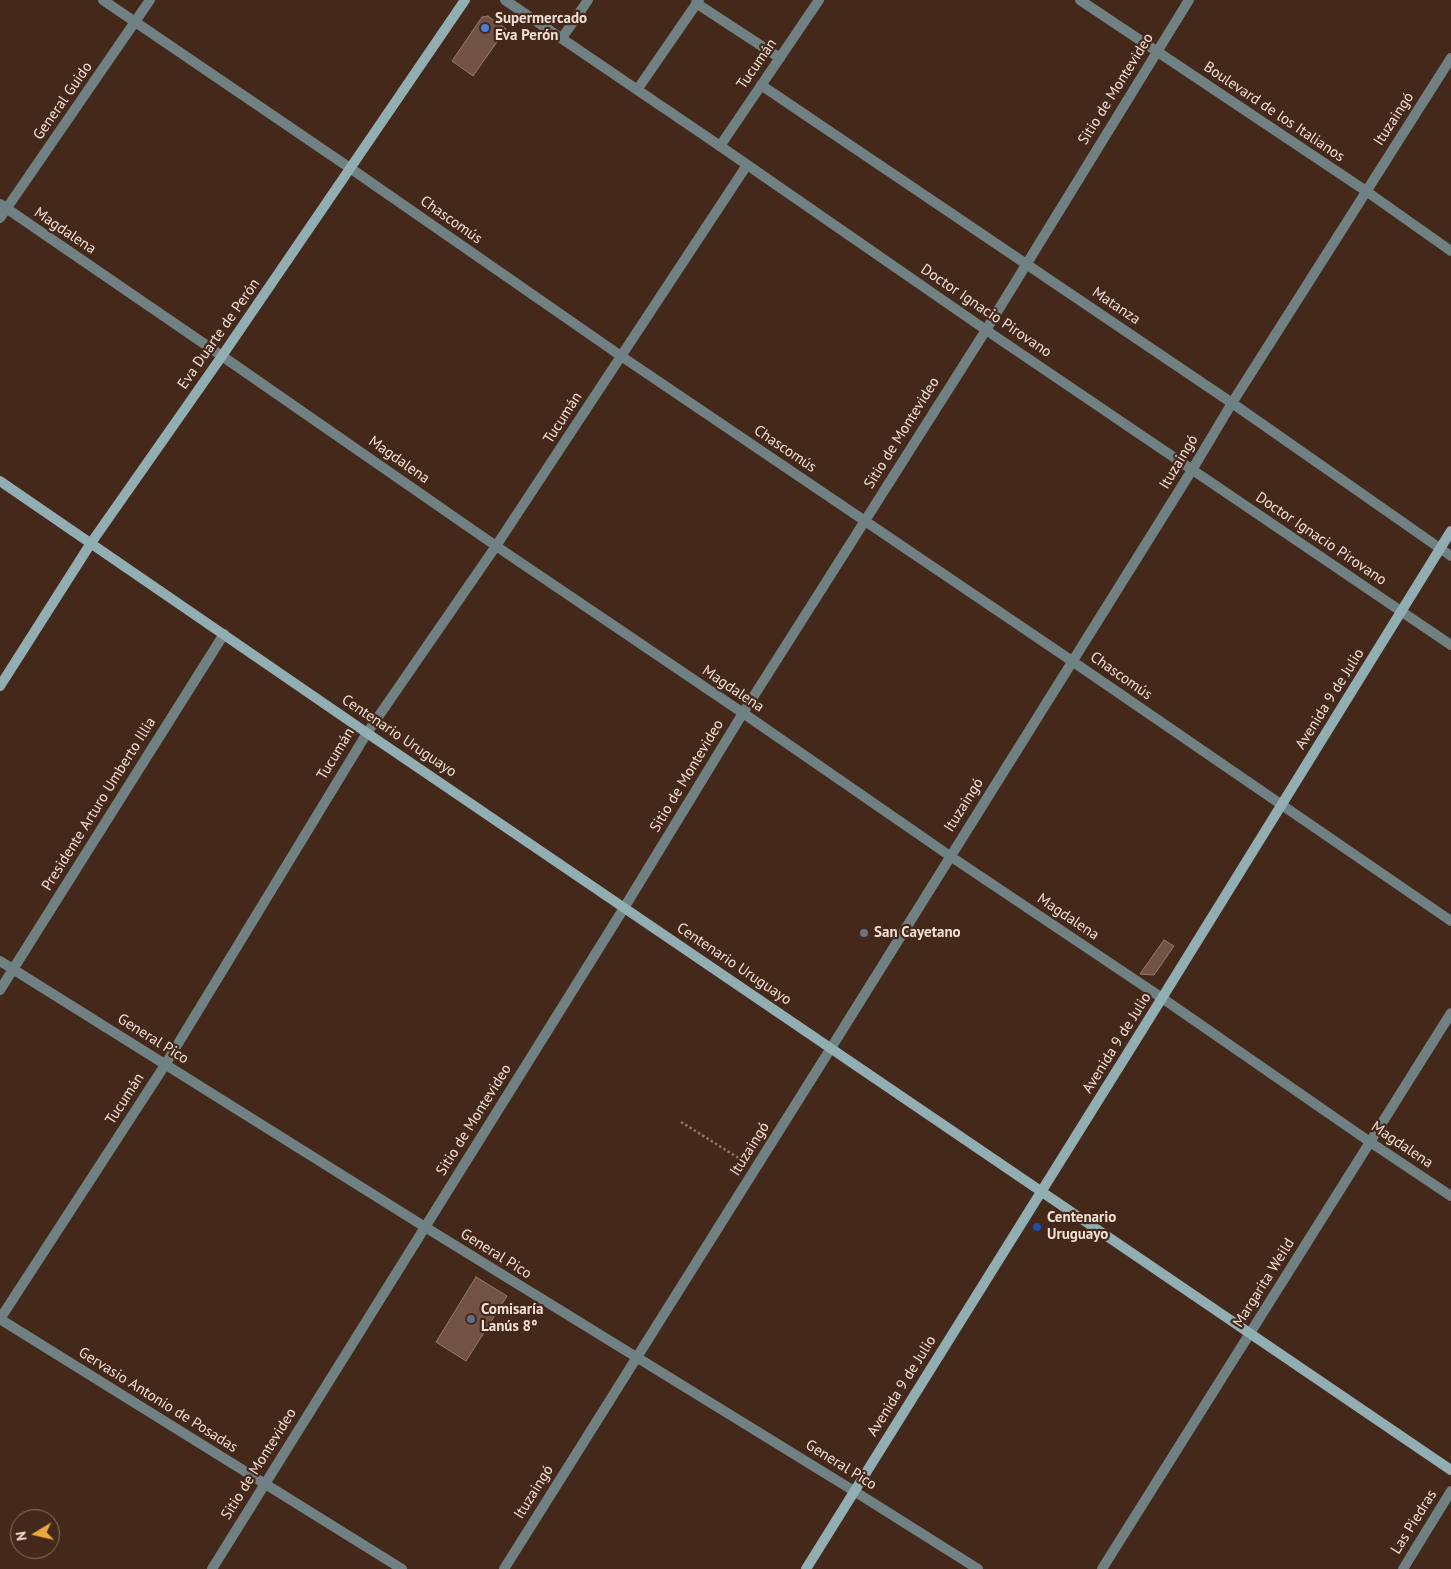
<!DOCTYPE html>
<meta charset="utf-8">
<style>
body{margin:0}
#map{position:relative;width:1451px;height:1569px;overflow:hidden;background:#44291a;font-family:"PT Sans",sans-serif}
canvas{display:block}
.north{position:absolute;left:10px;top:1509px;width:50px;height:50px;box-sizing:border-box;background:#44291a;border:1px solid #897265;border-radius:50%;rotate:261deg;font-size:14px;font-weight:700;line-height:20px;text-align:center;color:#f1dfd5}
.north::after{content:'';display:block;margin:auto;width:18px;height:22px;background:#eda83c;clip-path:polygon(50% 0,100% 100%,50% 72%,0 100%)}
</style>
<div id="map">
<canvas width="1451" height="1569"></canvas>
<div class="north">N</div>
</div>
<script>
const g = document.querySelector('canvas').getContext('2d');
g.lineJoin = 'round';
function fill(path, color) { g.fillStyle = color; g.fill(path, 'evenodd'); }
const poly = rows => new Path2D(rows.map(r => 'M' + r).join(''));
function trace(path, color, width, dash) { g.strokeStyle = color; g.lineWidth = width; g.lineCap = dash ? 'butt' : 'round'; g.setLineDash(dash || []); g.stroke(path); }
function label(font, color, halo, rows, align = 'center') {
  g.font = font + ' "PT Sans",sans-serif'; g.lineWidth = 4.5; g.setLineDash([]); g.textBaseline = 'middle'; g.strokeStyle = halo; g.fillStyle = color; for (const [text, x, y, turn = 0] of rows) {
    g.save(); g.translate(x, y); g.rotate((+turn || 0) * Math.PI / 180); g.textAlign = isNaN(turn) ? turn : align; if (halo) g.strokeText(text, 0, 0); g.fillText(text, 0, 0); g.restore();
  }
}
const building = poly([
 [488,16,506,29,473,76,452,61,482,17,488,16],
 [1164,940,1174,946,1154,975,1140,974,1164,940],
 [476,1277,507,1296,466,1361,436,1342,476,1277]
]);
const path = poly([
 [681,1122,745,1162]
]);
const street = poly([
 [103,0,350,168,621,356,1072,661,1451,921],
 [505,0,720,146,986,330,1451,645],
 [1080,0,1366,191,1451,251],
 [696,3,780,58],
 [562,38,588,0],
 [761,85,1232,403,1451,556],
 [637,90,699,0],
 [720,146,819,0],
 [0,204,222,356,496,546,743,713,950,856,1162,998,1370,1142,1451,1196],
 [0,218,150,0],
 [0,961,425,1227,854,1491,978,1569],
 [0,990,224,634],
 [0,1319,165,1065,367,733,496,546,747,165],
 [0,1319,402,1569],
 [212,1569,624,908,743,713,986,330,1189,0],
 [504,1569,831,1048,1192,470,1232,403,1451,58],
 [1102,1569,1451,1013],
 [1403,1569,1451,1491]
]);
const secondary = poly([
 [0,481,367,733,1451,1470],
 [0,686,91,543,222,356,465,0],
 [806,1569,1162,998,1451,531]
]);
const markers = [
 [485,28,5,"#3f7fe0"],
 [864,933,5,"#6b7280"],
 [1037,1227,5,"#1a4fb4"],
 [471,1319,5,"#5c6f8a"]
];
const poiNames = [
 ["Supermercado",495,19],
 ["Eva Perón",495,36],
 ["San Cayetano",874,933],
 ["Centenario",1047,1218],
 ["Uruguayo",1047,1235],
 ["Comisaría",481,1310],
 ["Lanús 8°",481,1327]
];
const streetNames = [
 ["Tucumán",757,64,-55],
 ["Sitio de Montevideo",1116,89,-58],
 ["General Guido",63,101,-55],
 ["Boulevard de los Italianos",1274,112,34],
 ["Ituzaingó",1394,119,-57],
 ["Chascomús",451,220,35],
 ["Magdalena",65,231,34],
 ["Matanza",1116,306,34],
 ["Doctor Ignacio Pirovano",986,311,34],
 ["Eva Duarte de Perón",219,334,-55],
 ["Tucumán",563,418,-57],
 ["Sitio de Montevideo",902,433,-58],
 ["Chascomús",785,449,34],
 ["Magdalena",399,460,35],
 ["Ituzaingó",1179,462,-59],
 ["Doctor Ignacio Pirovano",1321,539,34],
 ["Chascomús",1121,676,35],
 ["Magdalena",733,689,34],
 ["Avenida 9 de Julio",1330,699,-58],
 ["Centenario Uruguayo",399,736,34],
 ["Tucumán",336,754,-59],
 ["Sitio de Montevideo",687,776,-59],
 ["Presidente Arturo Umberto Illia",99,804,-58],
 ["Ituzaingó",964,805,-58],
 ["Magdalena",1068,917,34],
 ["Centenario Uruguayo",734,964,34],
 ["General Pico",153,1039,32],
 ["Avenida 9 de Julio",1117,1043,-58],
 ["Tucumán",125,1099,-57],
 ["Sitio de Montevideo",474,1120,-58],
 ["Magdalena",1402,1145,34],
 ["Ituzaingó",750,1149,-58],
 ["General Pico",496,1254,32],
 ["Margarita Weild",1264,1283,-58],
 ["Avenida 9 de Julio",902,1386,-58],
 ["Gervasio Antonio de Posadas",158,1400,32],
 ["Sitio de Montevideo",259,1464,-58],
 ["General Pico",841,1465,32],
 ["Ituzaingó",534,1492,-58],
 ["Las Piedras",1414,1522,-58]
];
fill(building, '#715244');
trace(building, '#9a796a', 1);
trace(path, '#8e7669', 2.5, [2.5, 2.5]);
trace(street, '#6f8183', 10);
trace(secondary, '#91aeb2', 10);
for (const [x, y, r, color] of markers) { const dot = new Path2D(); dot.arc(x, y, r, 0, 2 * Math.PI); g.fillStyle = color; g.fill(dot); trace(dot, '#44291a', 2); }
label('bold 15px', '#f1dfd5', '#44291a', poiNames, 'left');
label('15px', '#f1dfd5', '#44291a', streetNames);
</script>
